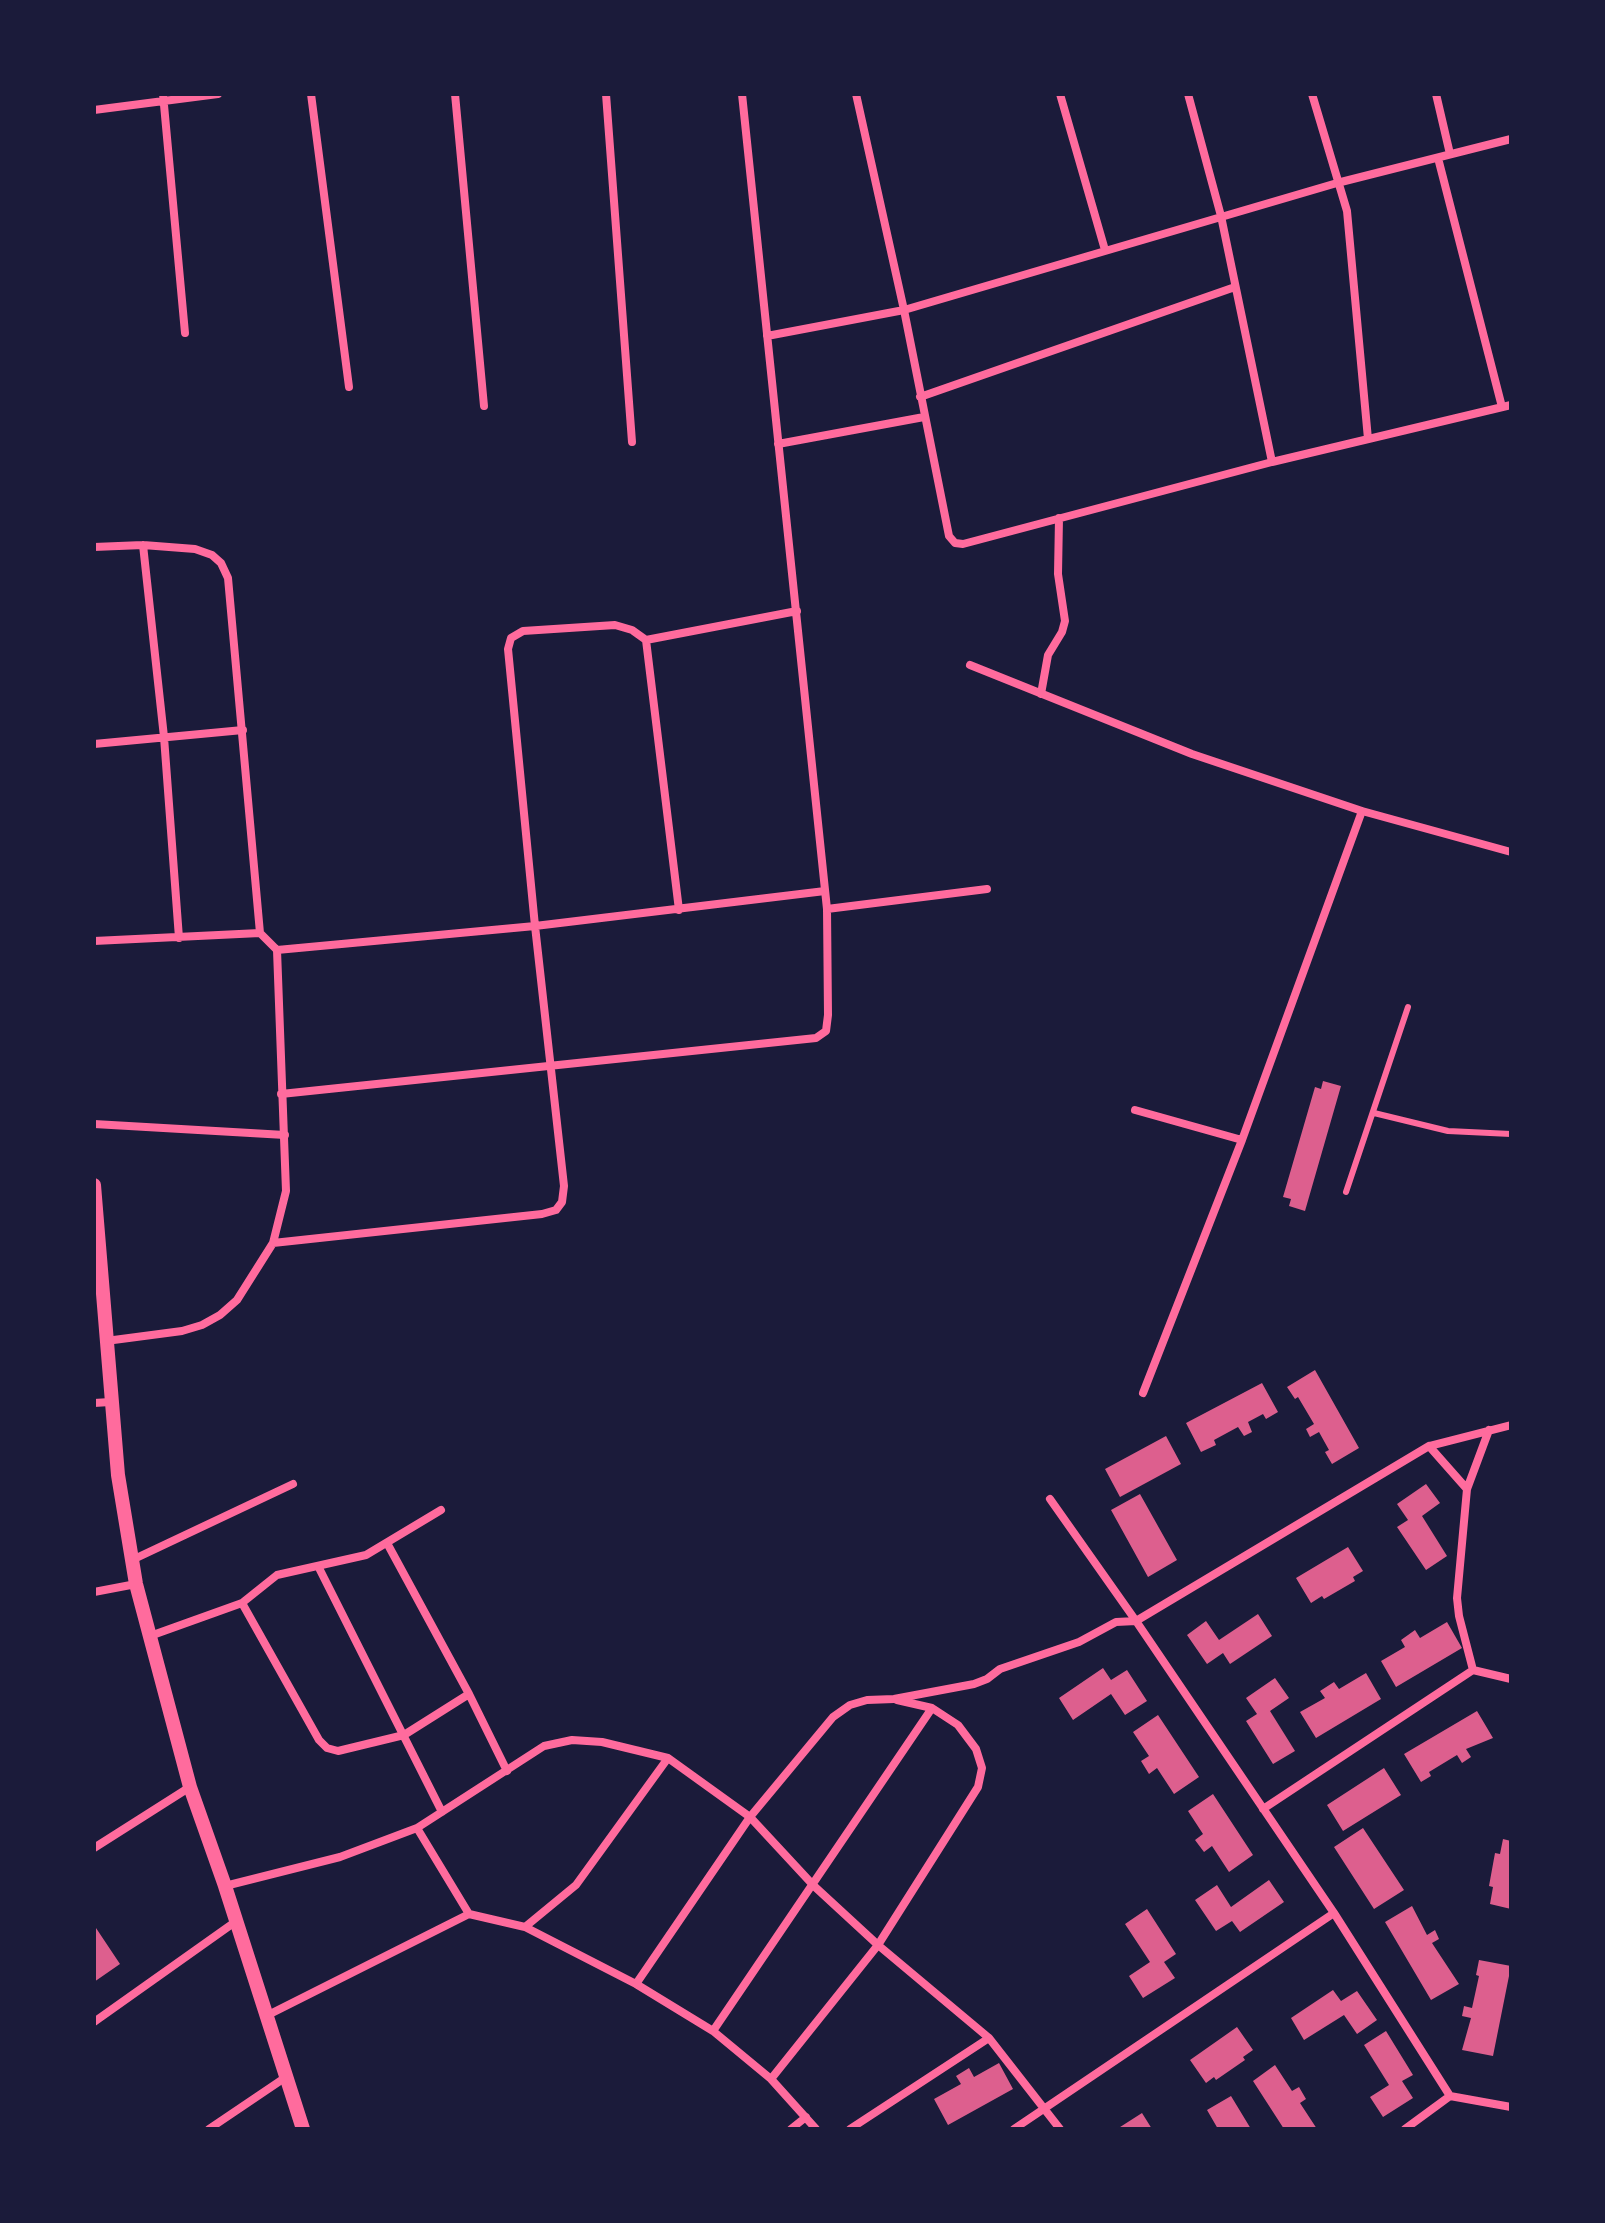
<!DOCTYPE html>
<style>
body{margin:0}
#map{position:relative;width:1605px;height:2223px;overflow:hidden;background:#1b1b3a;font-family:Commissioner,sans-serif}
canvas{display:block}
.frame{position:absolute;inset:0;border:96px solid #1b1b3a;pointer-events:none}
</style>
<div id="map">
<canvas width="1605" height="2223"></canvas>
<div class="frame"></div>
</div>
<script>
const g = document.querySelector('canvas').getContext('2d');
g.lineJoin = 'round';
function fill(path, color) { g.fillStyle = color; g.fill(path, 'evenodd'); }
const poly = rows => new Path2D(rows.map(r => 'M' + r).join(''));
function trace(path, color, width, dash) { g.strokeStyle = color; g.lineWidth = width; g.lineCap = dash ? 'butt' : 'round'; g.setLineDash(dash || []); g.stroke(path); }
const building = poly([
 [1323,1081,1341,1086,1305,1211,1289,1206,1291,1199,1283,1197,1315,1087,1321,1089],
 [1315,1370,1359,1448,1332,1464,1325,1452,1329,1450,1319,1432,1310,1437,1306,1429,1314,1424,1298,1397,1295,1399,1287,1387],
 [1262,1383,1278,1412,1266,1419,1263,1414,1248,1422,1252,1432,1244,1436,1238,1427,1214,1440,1216,1445,1201,1452,1186,1423],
 [1166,1436,1181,1464,1120,1497,1105,1469],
 [1426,1484,1440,1503,1422,1516,1447,1556,1426,1570,1397,1527,1408,1520,1397,1504],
 [1140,1494,1177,1560,1148,1577,1111,1510],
 [1348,1547,1363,1571,1353,1577,1355,1581,1324,1599,1322,1596,1311,1603,1296,1578],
 [1258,1614,1272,1636,1230,1664,1223,1653,1207,1664,1187,1635,1206,1621,1219,1640],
 [1447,1622,1462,1648,1396,1687,1381,1661,1405,1647,1401,1640,1415,1630,1420,1638],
 [1103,1668,1111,1680,1127,1670,1147,1701,1125,1715,1111,1694,1073,1720,1059,1698],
 [1366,1673,1381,1699,1316,1738,1300,1712,1325,1698,1320,1691,1334,1682,1339,1689],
 [1275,1678,1289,1698,1270,1711,1295,1751,1273,1764,1246,1721,1257,1714,1246,1698],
 [1477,1711,1493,1738,1466,1749,1471,1757,1462,1763,1457,1755,1429,1772,1431,1776,1421,1782,1404,1754],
 [1158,1715,1199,1777,1174,1794,1157,1768,1149,1774,1141,1761,1149,1756,1133,1732],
 [1384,1768,1401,1795,1343,1831,1327,1805],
 [1213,1794,1253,1855,1229,1872,1212,1846,1204,1852,1195,1840,1203,1834,1188,1811],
 [1363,1828,1404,1890,1374,1909,1334,1847],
 [1503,1839,1511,1841,1511,1909,1490,1904,1493,1887,1489,1886,1495,1853,1500,1854],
 [1269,1880,1284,1902,1240,1932,1232,1921,1216,1931,1195,1900,1217,1885,1231,1907],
 [1412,1906,1427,1935,1435,1930,1439,1939,1432,1943,1459,1984,1431,2000,1385,1922],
 [1147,1909,1176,1954,1164,1962,1175,1978,1143,1998,1129,1976,1150,1962,1125,1924],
 [94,1925,120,1964,94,1982],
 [1479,1960,1511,1966,1493,2056,1462,2050,1471,2018,1462,2016,1464,2006,1472,2008,1479,1976,1476,1975],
 [1333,1990,1341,2001,1357,1991,1377,2020,1357,2034,1344,2015,1304,2040,1291,2018],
 [1237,2027,1253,2050,1243,2057,1245,2060,1216,2080,1214,2077,1206,2083,1190,2060],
 [1386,2031,1413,2075,1402,2081,1413,2098,1383,2117,1370,2097,1389,2085,1364,2045],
 [999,2063,1013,2089,948,2125,934,2099,961,2084,956,2076,969,2068,974,2077],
 [1275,2065,1292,2091,1299,2087,1306,2099,1300,2103,1317,2129,1284,2129,1253,2081],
 [1231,2096,1251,2129,1218,2129,1207,2110],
 [1142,2113,1152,2129,1117,2129]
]);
const service = poly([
 [1374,1113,1448,1131,1511,1134],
 [1346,1192,1408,1007]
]);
const minor = poly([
 [163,94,185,333],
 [311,94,349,387],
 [455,94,484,406],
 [606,94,632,442],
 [856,94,904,310,949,536,955,543,963,544,1272,462,1511,405],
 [1060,94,1105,250],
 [1188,94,1221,216,1272,462],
 [1312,94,1347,211,1368,439],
 [1436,94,1450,154],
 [94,110,218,94],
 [1438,158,1502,407],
 [767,336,904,310,1337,183,1511,139],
 [920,397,1235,287],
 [778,444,924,417],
 [143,545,164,737,179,938],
 [94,547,143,545,195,549,212,555,221,563,228,578,260,933],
 [646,640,797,611],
 [970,665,1192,754,1362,811,1511,852],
 [1041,694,1048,655,1062,632,1065,621,1058,574,1059,518],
 [94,744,243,730],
 [827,909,987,889],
 [94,941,260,933,277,950],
 [281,1094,816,1038,826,1031,828,1015,827,909,742,94],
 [1135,1110,1242,1140],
 [94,1124,285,1135],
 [273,1243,542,1214,556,1210,562,1202,564,1186,535,926,508,649,511,638,523,631,615,625,632,630,646,640,679,910],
 [106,1341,182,1331,202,1325,220,1315,237,1300,273,1243,286,1191,277,950,535,926,825,891],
 [1143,1393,1242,1140,1362,811],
 [94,1403,110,1402],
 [1511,1425,1429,1446,1136,1621,1334,1913,1450,2096,1511,2107],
 [1429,1446,1467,1489],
 [1050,1499,1136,1621],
 [387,1543,469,1694,507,1771],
 [132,1560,293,1484],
 [318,1566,442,1812],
 [94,1592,136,1584],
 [242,1603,319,1740,327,1748,338,1751,404,1735,469,1694],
 [150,1636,242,1603,277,1575,366,1555,441,1510],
 [1473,1670,1459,1616,1457,1598,1467,1489,1489,1430],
 [897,1700,932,1708,958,1725,976,1749,982,1768,978,1787,878,1945,989,2038,1060,2129],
 [1263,1809,1473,1670,1511,1679],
 [417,1828,469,1914],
 [94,1848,190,1787],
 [225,1886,340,1857,417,1828,544,1746,572,1740,602,1742,668,1758,750,1817,833,1717,850,1705,867,1700,894,1699,974,1684,987,1679,1000,1669,1079,1642,1116,1622,1136,1621],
 [525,1927,576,1885,668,1758],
 [636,1984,750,1817,814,1886,878,1945,771,2079],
 [268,2015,469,1914,525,1927,636,1984,713,2031,771,2079,816,2129],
 [94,2022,235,1922],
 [713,2031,932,1708],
 [209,2129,286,2077],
 [791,2129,806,2117],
 [850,2129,989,2038],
 [1014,2129,1334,1913],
 [1405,2129,1450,2096]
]);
const tertiary = poly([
 [94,1185,118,1475,136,1584,190,1787,225,1886,303,2129]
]);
fill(building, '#dd5f8e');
trace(service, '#ff6b9d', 6);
trace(minor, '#ff6b9d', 8);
trace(tertiary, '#ff6b9d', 14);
</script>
